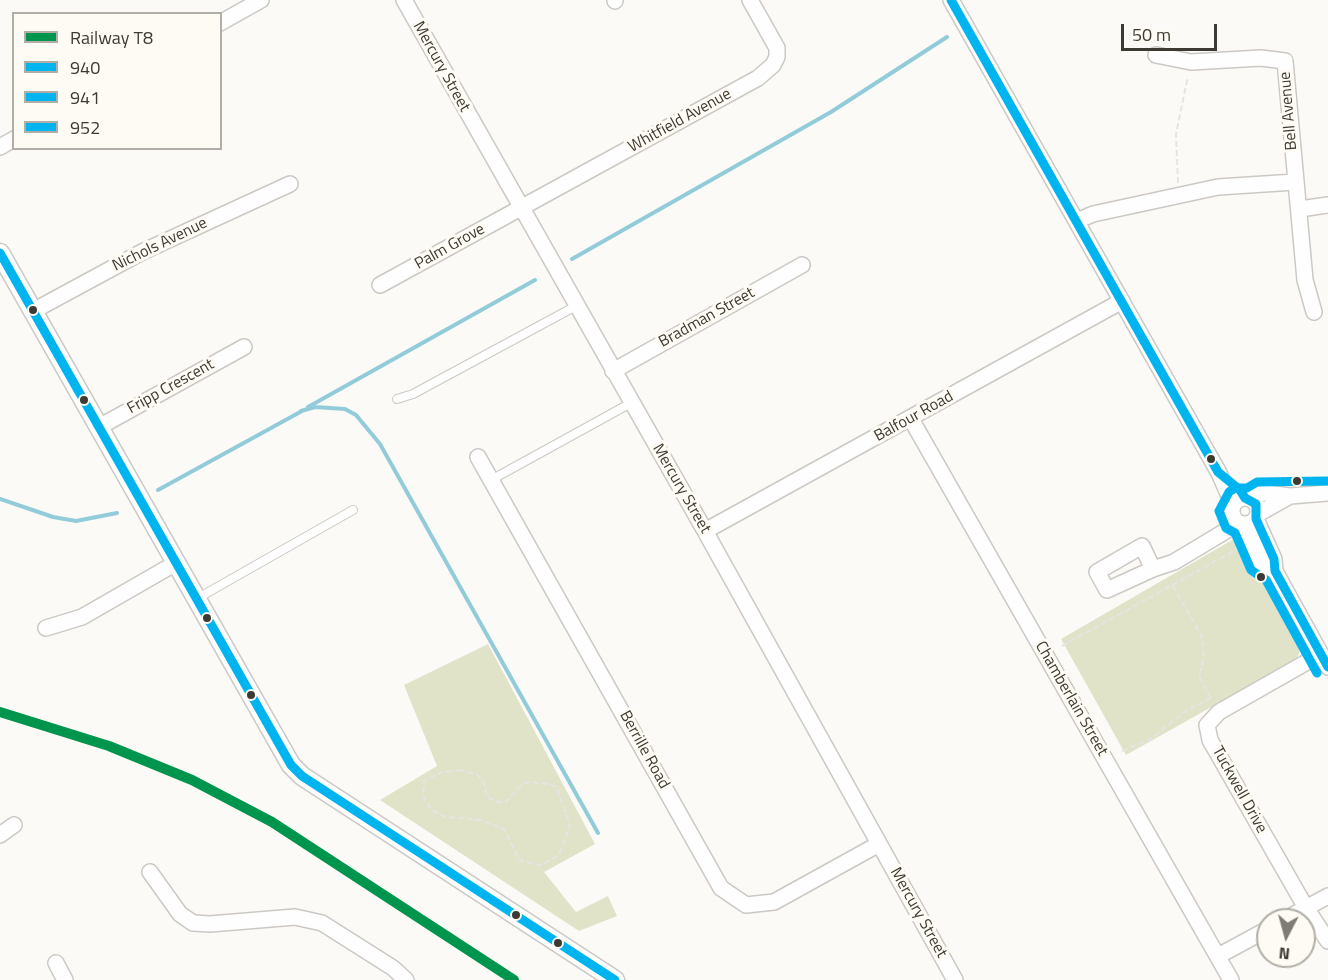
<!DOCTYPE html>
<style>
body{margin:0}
#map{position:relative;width:1328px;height:980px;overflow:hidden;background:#fcfaf6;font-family:"Titillium Web",sans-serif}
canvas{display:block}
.legend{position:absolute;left:12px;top:12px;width:210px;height:138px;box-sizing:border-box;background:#fefbf4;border:2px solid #b1aea7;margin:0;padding:8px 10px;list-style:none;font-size:18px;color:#3d3a33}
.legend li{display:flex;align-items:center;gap:12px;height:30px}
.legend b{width:30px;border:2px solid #b1aea7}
.north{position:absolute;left:1256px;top:908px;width:60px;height:60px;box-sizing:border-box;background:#fefbf4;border:2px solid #b1aea7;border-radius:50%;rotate:186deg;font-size:16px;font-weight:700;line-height:24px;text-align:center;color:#3d3a33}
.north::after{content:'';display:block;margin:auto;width:21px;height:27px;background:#807d77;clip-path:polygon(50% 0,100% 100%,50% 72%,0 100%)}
.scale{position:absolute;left:1121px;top:24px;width:96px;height:27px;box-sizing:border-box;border:3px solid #3d3a33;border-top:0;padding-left:8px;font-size:18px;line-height:21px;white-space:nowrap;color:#3d3a33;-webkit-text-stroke:4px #fefbf4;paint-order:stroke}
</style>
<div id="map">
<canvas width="1328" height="980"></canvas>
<ul class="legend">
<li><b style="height:8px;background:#00954c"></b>Railway T8</li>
<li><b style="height:8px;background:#00b5ef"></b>940</li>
<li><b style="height:8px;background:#00b5ef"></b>941</li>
<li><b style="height:8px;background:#00b5ef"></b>952</li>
</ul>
<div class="north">N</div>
<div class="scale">50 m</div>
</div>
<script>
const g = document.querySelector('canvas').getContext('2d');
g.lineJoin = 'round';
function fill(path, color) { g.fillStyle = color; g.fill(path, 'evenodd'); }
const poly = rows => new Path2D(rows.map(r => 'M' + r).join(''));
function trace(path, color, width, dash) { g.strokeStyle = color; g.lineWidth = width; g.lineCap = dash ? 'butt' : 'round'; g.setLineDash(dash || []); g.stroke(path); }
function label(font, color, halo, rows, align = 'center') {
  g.font = font + ' "Titillium Web",sans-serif'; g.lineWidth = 6; g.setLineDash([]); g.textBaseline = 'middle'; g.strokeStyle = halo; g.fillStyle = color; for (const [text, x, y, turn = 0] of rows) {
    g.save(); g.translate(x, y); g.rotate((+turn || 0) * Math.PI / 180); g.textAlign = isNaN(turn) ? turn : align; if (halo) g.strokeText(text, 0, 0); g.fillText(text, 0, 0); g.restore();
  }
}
const green = poly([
 [1239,536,1302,644,1297,659,1126,755,1061,639],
 [488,644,595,844,544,872,576,912,608,896,617,916,579,931,380,800,437,766,404,685]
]);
const stream = poly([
 [572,259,831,112,947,37],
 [308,407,535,280],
 [301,411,315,407,345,409,356,415,380,444,598,833],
 [158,490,302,411],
 [0,499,53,517,76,521,117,513]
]);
const path = poly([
 [1178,183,1176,134,1188,76],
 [1173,586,1202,637,1204,657,1199,676,1212,700],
 [1062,646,1241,547],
 [1122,751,1151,739,1184,712,1211,698],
 [459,770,476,774,483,780,487,797,498,802,506,802,522,784,529,782,550,784,557,788,570,826,559,855,542,865,524,862,519,859,504,829,480,820,446,817,432,810,423,797,424,781,439,773,459,770]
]);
const service = poly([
 [397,399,413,394,576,306],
 [491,480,631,403],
 [198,598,353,510]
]);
const minor = poly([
 [404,0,705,531,955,980],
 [951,0,1219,473,1233,505],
 [615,1,615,0],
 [220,23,261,0],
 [1156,55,1191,62,1261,58,1285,61,1305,280,1314,312],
 [0,147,14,139],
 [1300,209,1328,205],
 [1077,221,1093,214,1218,187,1295,182],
 [380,285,758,78,773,65,777,57,777,48,750,0],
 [33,311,142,252,290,184],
 [613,371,802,265],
 [911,419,1231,980],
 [99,427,244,347],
 [478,457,721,888,746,905,774,902,879,844],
 '1232 511a13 13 0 1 1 26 0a13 13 0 1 1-26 0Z',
 [1252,500,1257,494,1266,493,1290,496,1328,493],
 [1258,514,1290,496],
 [1256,519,1274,559,1275,571,1328,667],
 [1244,524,1261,563,1275,571],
 [705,531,1122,301],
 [1153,569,1142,546,1097,572,1107,590,1153,569,1174,562,1239,523],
 [46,628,82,617,176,563],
 [1321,654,1219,712,1207,725,1210,740,1306,908,1328,941],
 [0,835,14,825],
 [150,872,180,914,193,923,210,924,295,917,322,923,393,968,406,980],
 [1284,920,1328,896],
 [1218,956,1268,929],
 [56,963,65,980]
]);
const tertiary = poly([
 [0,253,291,765,302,776,615,980]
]);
const bus1 = poly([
 [0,253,291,765,302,776,615,980]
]);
const bus2 = poly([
 [951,0,1218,472,1240,490,1245,498,1256,504,1256,519,1274,559,1275,571,1328,667]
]);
const bus3 = poly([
 [1317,673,1266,580,1251,570,1235,533,1226,528,1219,511,1229,492,1235,488,1247,488,1257,482,1328,481]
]);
const rail1 = poly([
 [0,712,109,746,192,780,272,822,514,980]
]);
const markers = [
 [33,310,5,"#3d3a33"],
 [84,400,5,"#3d3a33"],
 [1211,459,5,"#3d3a33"],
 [1297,481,5,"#3d3a33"],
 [1261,577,5,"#3d3a33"],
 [207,618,5,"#3d3a33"],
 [251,695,5,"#3d3a33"],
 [516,915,5,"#3d3a33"],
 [558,943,5,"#3d3a33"]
];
const streetNames = [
 ["Mercury Street",441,67,61],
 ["Bell Avenue",1289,111,-95],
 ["Whitfield Avenue",680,121,-29],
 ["Nichols Avenue",160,245,-26],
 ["Palm Grove",450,247,-29],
 ["Bradman Street",707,318,-29],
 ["Fripp Crescent",171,387,-29],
 ["Balfour Road",914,417,-29],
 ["Mercury Street",681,489,60],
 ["Chamberlain Street",1071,699,60],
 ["Berrille Road",644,750,61],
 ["Tuckwell Drive",1239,790,61],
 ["Mercury Street",918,913,61]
];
fill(green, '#e0e3c8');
trace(stream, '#92ccda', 4);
trace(service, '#ccc9c4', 10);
trace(minor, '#ccc9c4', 18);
trace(tertiary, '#ccc9c4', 21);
trace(path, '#e6e5e3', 2, [6, 3]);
trace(service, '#fffefe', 8);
trace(minor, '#fffefe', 15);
trace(tertiary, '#fffefe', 18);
trace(bus1, '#00b5ef', 9);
trace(bus2, '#00b5ef', 9);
trace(bus3, '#00b5ef', 9);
trace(rail1, '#00954c', 10);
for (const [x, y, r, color] of markers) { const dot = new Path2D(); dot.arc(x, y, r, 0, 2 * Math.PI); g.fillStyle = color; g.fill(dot); trace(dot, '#fefbf4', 2); }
label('16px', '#3d3a33', '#fefbf4', streetNames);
</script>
